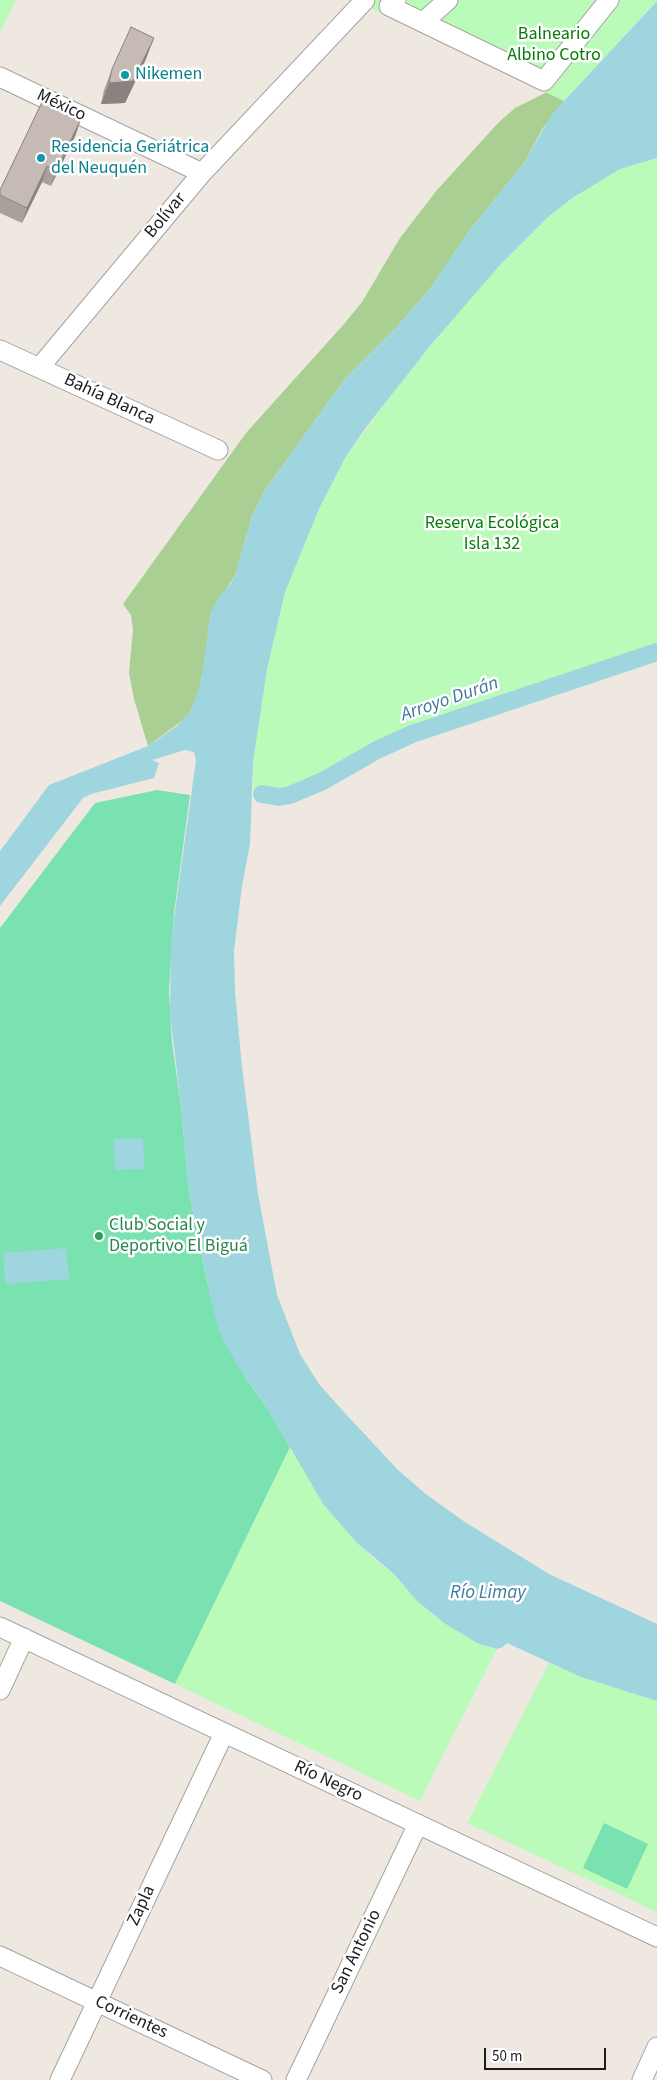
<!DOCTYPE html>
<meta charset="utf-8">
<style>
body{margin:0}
#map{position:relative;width:657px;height:2080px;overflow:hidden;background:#eee8e1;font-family:"Source Sans 3",sans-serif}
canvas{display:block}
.scale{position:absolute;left:484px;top:2048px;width:122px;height:22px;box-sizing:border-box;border:2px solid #1c1c1c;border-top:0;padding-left:6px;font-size:15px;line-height:18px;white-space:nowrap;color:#1c1c1c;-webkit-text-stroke:4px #fff;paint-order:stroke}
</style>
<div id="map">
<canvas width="657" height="2080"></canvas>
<div class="scale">50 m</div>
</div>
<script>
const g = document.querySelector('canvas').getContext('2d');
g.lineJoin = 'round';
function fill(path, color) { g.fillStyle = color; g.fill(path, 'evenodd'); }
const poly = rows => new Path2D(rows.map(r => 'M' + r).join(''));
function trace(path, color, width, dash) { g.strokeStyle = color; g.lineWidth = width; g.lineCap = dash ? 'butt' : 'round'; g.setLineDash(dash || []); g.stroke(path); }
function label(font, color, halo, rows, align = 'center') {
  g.font = font + ' "Source Sans 3",sans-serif'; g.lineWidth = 5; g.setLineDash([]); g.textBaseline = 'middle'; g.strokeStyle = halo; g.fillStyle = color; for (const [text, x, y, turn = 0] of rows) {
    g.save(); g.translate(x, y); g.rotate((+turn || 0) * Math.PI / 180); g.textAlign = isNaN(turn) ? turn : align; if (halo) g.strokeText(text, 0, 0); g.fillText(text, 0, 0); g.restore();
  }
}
const forest = poly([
 [547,92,564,101,543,128,524,163,469,231,432,286,397,327,345,379,265,490,252,516,235,576,211,612,204,667,197,698,191,711,183,720,148,746,134,699,129,673,133,630,131,615,123,604,246,433,344,324,362,302,400,238,437,190,499,122,515,108]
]);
const park = poly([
 [0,0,16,0,0,33],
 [375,0,657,0,564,101,368,7],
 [657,158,657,652,412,734,377,750,323,781,290,795,270,796,253,791,253,762,259,715,267,669,285,592,319,509,345,458,399,385,468,301,500,265,548,217,599,180,620,169],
 [290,1447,323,1504,367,1553,394,1574,417,1601,444,1623,477,1643,497,1649,420,1801,175,1684],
 [549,1663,581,1677,657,1701,657,1912,467,1823]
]);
const pitch = poly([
 [157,790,190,795,174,913,169,991,172,1042,181,1106,189,1192,208,1286,246,1378,268,1409,290,1447,175,1684,0,1601,0,928,95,803],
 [604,1823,648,1844,627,1889,583,1868]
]);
const water = poly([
 [657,1,657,158,620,169,574,197,548,217,500,265,430,346,367,426,345,458,319,509,285,592,267,669,253,762,250,844,242,886,234,951,235,992,242,1067,258,1194,277,1295,300,1354,319,1384,343,1411,398,1470,427,1495,465,1522,549,1574,657,1624,657,1701,581,1677,507,1643,503,1647,497,1649,477,1643,444,1623,417,1601,394,1574,356,1542,323,1504,268,1409,236,1363,226,1345,218,1328,212,1305,189,1192,181,1106,170,1013,171,940,196,760,194,752,185,750,152,760,159,763,154,778,91,794,83,798,0,906,0,851,49,785,148,746,177,726,191,711,201,682,211,612,219,596,230,585,235,576,252,516,265,490,345,379,397,327,432,286,469,231,524,163,552,114],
 [143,1138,144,1169,115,1170,114,1139],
 [66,1248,69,1279,5,1284,3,1253]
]);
const canal = poly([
 [262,794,279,797,290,795,323,781,377,750,412,734,657,652]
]);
const minor = poly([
 [396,0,389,6,544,81,609,0],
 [423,22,448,0],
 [0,77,202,173],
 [0,350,218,450],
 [39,368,202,173,365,0],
 [0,1627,657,1937],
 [0,1690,24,1638],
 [0,1956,262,2080],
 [60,2080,224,1733],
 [296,2080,418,1824],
 [642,2080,657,2047]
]);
const wall = poly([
 [146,59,125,103,101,104,104,90,112,69],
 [76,134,51,186,42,182,22,223,0,213,0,190]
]);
const shadedWall = poly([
 [154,38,146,59,125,103,101,104,109,83],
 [81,119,76,134,51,186,56,171],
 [47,166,42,182,22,223,27,208]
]);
const building = poly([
 [131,27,154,38,133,81,109,83,112,69,131,27],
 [43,100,81,119,56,171,47,166,27,208,0,195,0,190,43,100]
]);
const markers = [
 [125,75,5,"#0f9aa8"],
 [41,158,5,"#0f9aa8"],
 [99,1236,5,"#2e9e5b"]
];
const parkNames = [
 ["Balneario",554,35],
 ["Albino Cotro",554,56],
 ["Reserva Ecológica",492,524],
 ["Isla 132",492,545]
];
const cultureNames = [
 ["Nikemen",135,75],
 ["Residencia Geriátrica",51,148],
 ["del Neuquén",51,169]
];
const streetNames = [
 ["México",61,106,25],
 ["Bolívar",166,216,-50],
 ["Bahía Blanca",109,400,25],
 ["Río Negro",328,1782,25],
 ["Zapla",142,1906,-65],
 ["San Antonio",357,1952,-64],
 ["Corrientes",131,2018,25]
];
const leisureNames = [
 ["Club Social y",109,1226],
 ["Deportivo El Biguá",109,1247]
];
const waterNames = [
 ["Arroyo Durán",450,700,-19],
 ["Río Limay",488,1594]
];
fill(forest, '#aacf93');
fill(park, '#bbfbba');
fill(pitch, '#7ae1b0');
fill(water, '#9fd5de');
trace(canal, '#9fd5de', 18);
trace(minor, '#a3a3a3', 21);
trace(minor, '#fff', 19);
fill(wall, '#a9a09b');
fill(shadedWall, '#8a827e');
fill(building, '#c5bab4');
trace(building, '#8a827e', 1);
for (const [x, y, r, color] of markers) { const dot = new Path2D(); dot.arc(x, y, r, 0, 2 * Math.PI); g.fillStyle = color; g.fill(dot); trace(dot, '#fff', 2); }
label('18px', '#077c07', '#fff', parkNames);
label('18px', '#0d838f', '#fff', cultureNames, 'left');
label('18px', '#1c1c1c', '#fff', streetNames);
label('18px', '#27864d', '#fff', leisureNames, 'left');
label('italic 19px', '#40789e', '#fff', waterNames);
</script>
